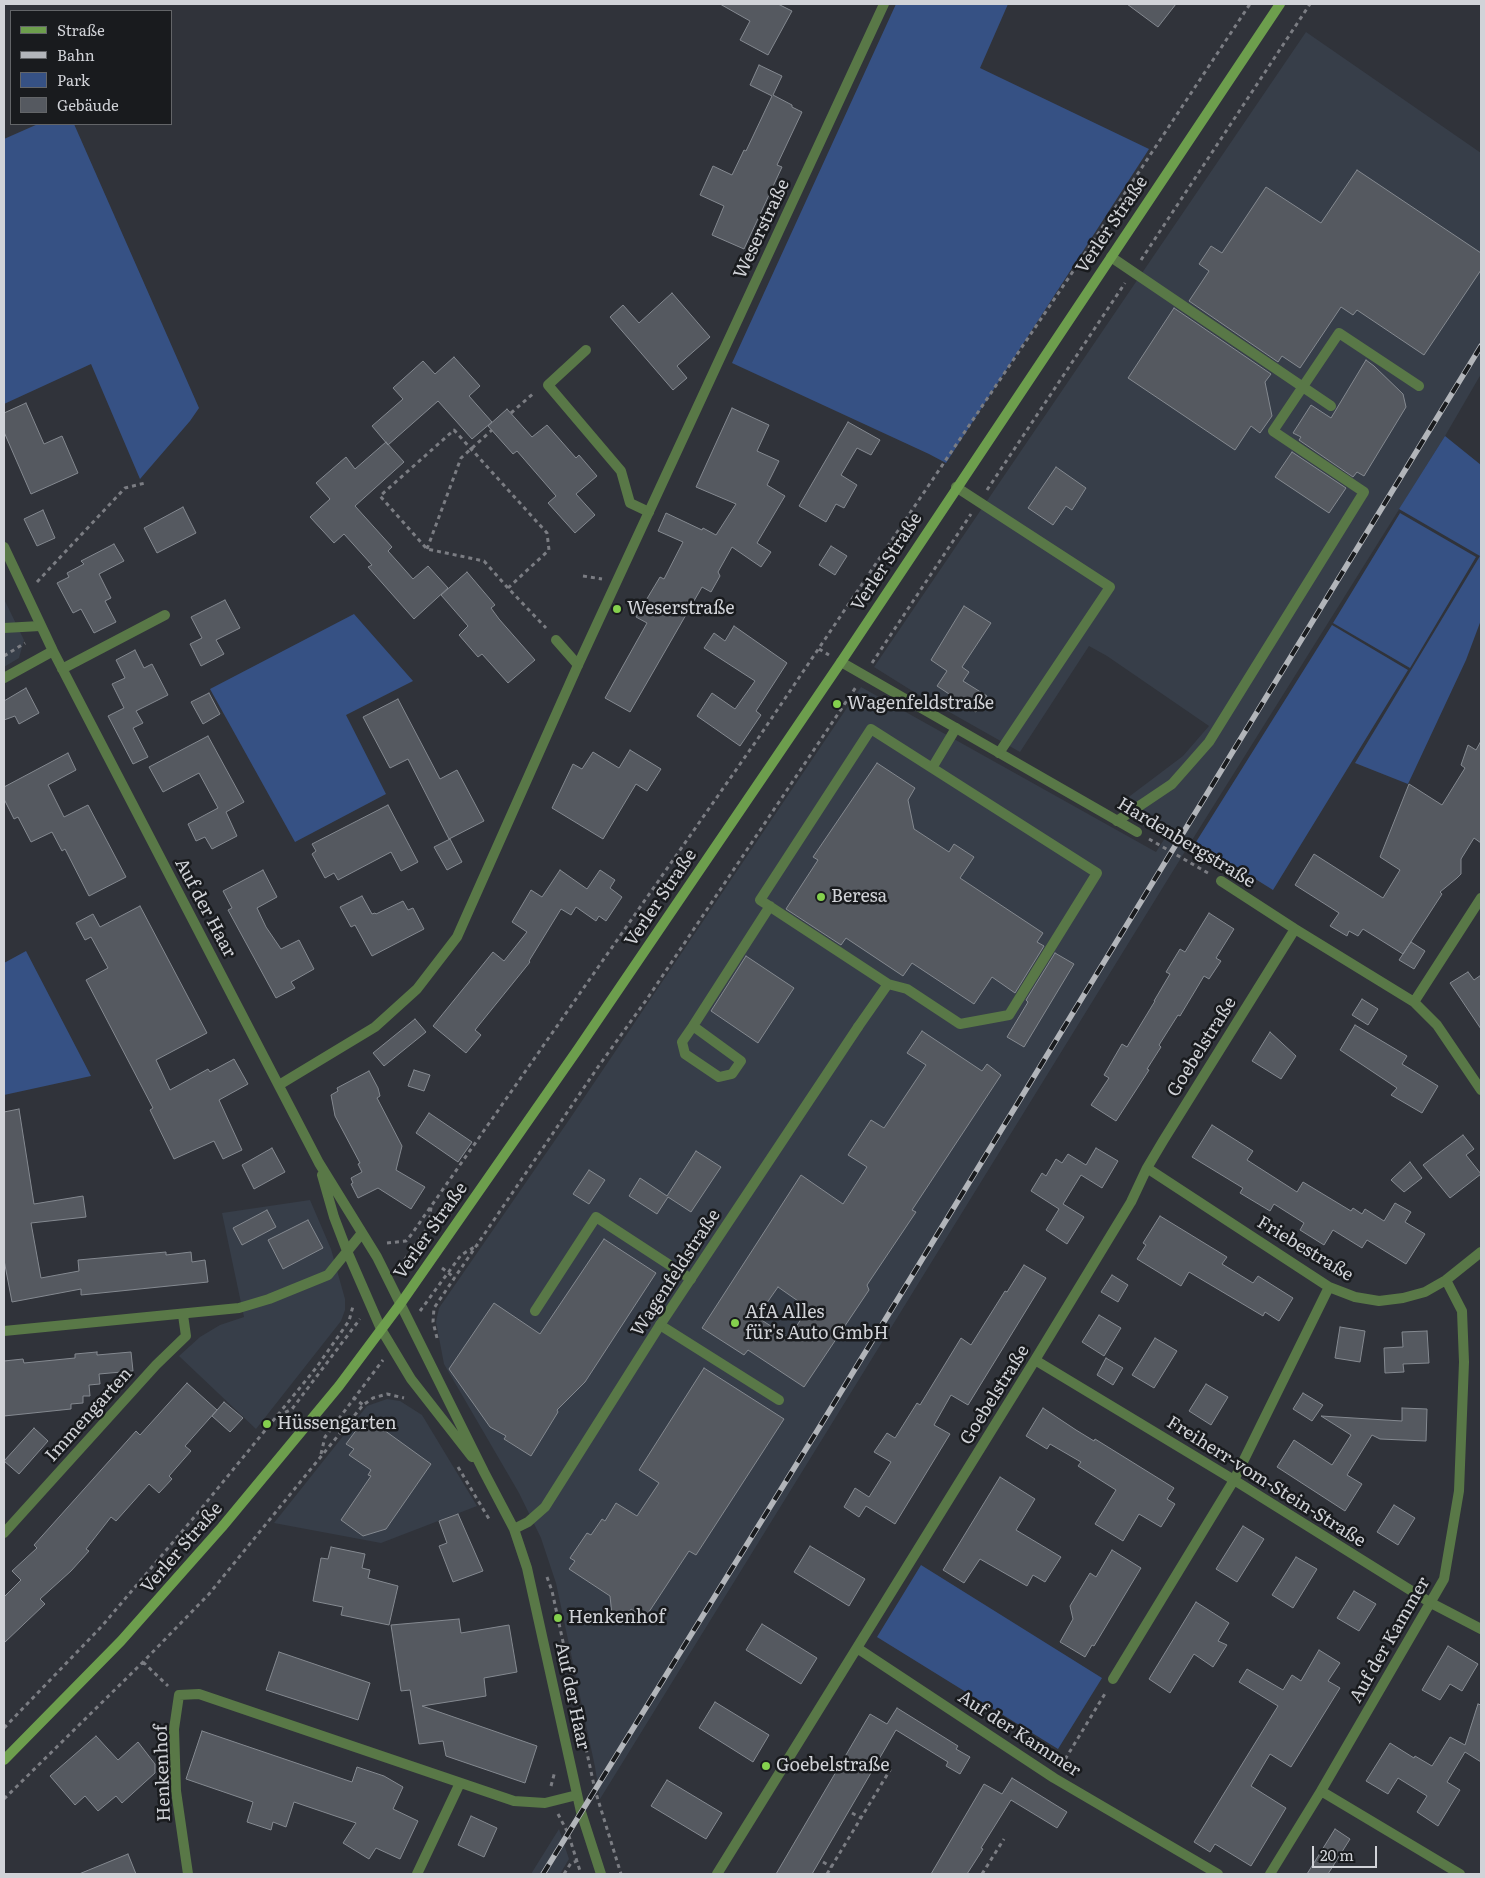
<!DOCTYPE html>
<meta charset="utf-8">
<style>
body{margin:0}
#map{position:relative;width:1485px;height:1878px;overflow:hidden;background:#30333a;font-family:Literata,serif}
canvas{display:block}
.frame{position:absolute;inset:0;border:5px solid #d1d3d8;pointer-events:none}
.legend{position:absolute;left:10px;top:10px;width:162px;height:115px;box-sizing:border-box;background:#191b1e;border:1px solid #636568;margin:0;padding:6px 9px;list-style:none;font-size:15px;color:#d1d3d8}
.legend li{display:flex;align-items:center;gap:10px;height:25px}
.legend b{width:25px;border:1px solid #636568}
.scale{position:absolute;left:1312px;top:1846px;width:65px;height:22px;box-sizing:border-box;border:2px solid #d1d3d8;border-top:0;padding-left:6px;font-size:15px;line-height:18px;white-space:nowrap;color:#d1d3d8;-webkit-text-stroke:4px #191b1e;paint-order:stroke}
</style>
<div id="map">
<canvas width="1485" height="1878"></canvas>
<div class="frame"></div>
<ul class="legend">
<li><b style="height:6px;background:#6d9e4d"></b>Straße</li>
<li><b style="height:6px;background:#b2b5ba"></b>Bahn</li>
<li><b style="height:14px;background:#365184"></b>Park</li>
<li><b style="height:14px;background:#555960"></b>Gebäude</li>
</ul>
<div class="scale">20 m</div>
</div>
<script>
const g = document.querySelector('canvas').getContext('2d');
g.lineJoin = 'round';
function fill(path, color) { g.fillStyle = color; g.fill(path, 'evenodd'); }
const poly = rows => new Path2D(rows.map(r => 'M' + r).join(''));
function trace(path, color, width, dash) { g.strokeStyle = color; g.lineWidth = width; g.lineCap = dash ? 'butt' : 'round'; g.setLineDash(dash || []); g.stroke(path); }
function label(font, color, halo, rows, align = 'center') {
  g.font = font + ' Literata,serif'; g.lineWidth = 5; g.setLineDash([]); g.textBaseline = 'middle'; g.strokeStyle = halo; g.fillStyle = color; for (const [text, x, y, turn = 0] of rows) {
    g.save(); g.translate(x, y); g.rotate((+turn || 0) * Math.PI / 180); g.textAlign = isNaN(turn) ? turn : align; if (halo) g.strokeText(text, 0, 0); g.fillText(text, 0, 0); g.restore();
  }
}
const built = poly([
 [1306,32,1481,153,1481,374,1445,436,1189,845,600,1799,595,1767,556,1583,541,1538,519,1493,444,1364,436,1322,439,1308,569,1120,861,687,1156,852,1165,838,1114,808,1183,756,1209,726,1107,656,1089,646,1020,752,914,692,874,667],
 [4,599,24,640,19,658,4,667],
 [310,1200,331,1249,345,1299,345,1310,341,1321,256,1429,179,1356,200,1337,220,1325,244,1317,222,1213],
 [387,1399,400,1401,422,1415,477,1506,381,1543,274,1523,367,1406],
 [559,1829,569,1859,560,1874,531,1874]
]);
const green = poly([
 [896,4,1008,4,980,68,1149,149,946,463,929,454,732,363],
 [38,124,74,124,199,408,190,421,140,479,91,364,4,404,4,139],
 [1445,436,1481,465,1481,620,1466,660,1408,784,1355,763,1480,556,1399,509],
 [1400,513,1476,557,1410,668,1333,623],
 [354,614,413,681,346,715,386,794,295,842,210,689],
 [1332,625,1408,670,1273,890,1196,842],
 [26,951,91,1076,4,1095,4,963],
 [921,1565,1102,1678,1058,1749,877,1637]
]);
const building = poly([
 [720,4,778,4,792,11,768,55,740,40,750,21,720,4],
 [1127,4,1176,4,1158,27,1127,4],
 [759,65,782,76,773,95,792,105,792,107,802,112,777,165,782,167,744,249,712,235,724,206,700,195,713,166,732,175,744,150,746,151,772,96,750,85,759,65],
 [1357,170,1481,253,1481,270,1424,355,1357,310,1353,315,1341,307,1300,368,1282,356,1278,362,1189,301,1209,271,1199,264,1211,246,1222,253,1266,187,1321,223,1357,170],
 [672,293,710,337,677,366,687,378,673,390,610,317,623,305,639,323,672,293],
 [1174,308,1271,374,1265,382,1272,416,1260,433,1251,426,1235,450,1128,378,1174,308],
 [454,357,480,386,469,396,492,422,472,439,438,401,388,445,372,426,403,399,393,388,423,361,435,374,454,357],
 [1366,360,1374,366,1403,394,1406,407,1364,476,1357,472,1353,477,1299,440,1301,437,1293,433,1311,405,1331,418,1366,360],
 [26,403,44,444,62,436,78,473,31,494,4,432,4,413,26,403],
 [732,408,769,425,757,451,779,461,767,485,785,496,757,543,771,552,761,567,732,547,718,572,720,576,711,592,702,587,630,712,605,698,647,623,636,617,660,577,664,579,683,542,658,531,666,513,702,530,703,528,716,535,736,504,696,487,732,408],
 [507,409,532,437,547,425,576,458,579,455,597,476,576,494,595,515,575,533,548,503,556,496,517,451,513,454,488,426,507,409],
 [848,422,880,440,871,455,857,448,841,475,857,485,844,508,836,504,826,522,799,506,848,422],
 [386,442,404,462,355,506,392,547,388,551,413,579,428,566,448,588,414,619,368,567,372,565,344,534,334,543,310,517,330,499,316,483,346,457,355,469,386,442],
 [1292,452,1346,488,1329,513,1275,477,1292,452],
 [1056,467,1086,488,1072,510,1066,506,1053,525,1028,508,1056,467],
 [183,507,196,533,157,553,144,528,183,507],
 [43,510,55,538,37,546,24,519,43,510],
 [114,544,124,561,99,574,111,598,105,601,116,622,94,633,81,609,73,613,57,583,69,577,67,573,84,564,81,561,114,544],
 [831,546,847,556,835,575,819,565,831,546],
 [467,572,495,605,491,608,499,619,535,660,508,683,482,654,478,657,459,635,468,626,441,595,467,572],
 [225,600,240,628,216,640,224,654,201,666,190,644,202,638,191,617,225,600],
 [964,606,991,623,962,667,969,672,963,681,987,696,976,712,937,686,947,671,931,660,964,606],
 [734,626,787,663,756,711,761,715,740,746,697,716,712,693,735,709,755,681,704,648,714,633,725,641,734,626],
 [135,650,144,668,152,664,168,695,136,711,143,723,133,728,148,757,133,764,108,716,124,708,112,684,125,678,116,660,135,650],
 [26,688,39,713,19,724,15,716,4,720,4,701,26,688],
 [209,693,220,714,203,724,191,702,209,693],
 [398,699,440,779,457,770,484,821,449,839,408,759,390,768,363,717,398,699],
 [208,736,244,802,226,812,237,836,212,849,205,837,196,841,188,824,218,808,199,773,163,792,149,767,208,736],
 [1481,741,1481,843,1474,838,1461,859,1461,874,1457,878,1440,892,1442,894,1403,954,1363,929,1358,936,1349,931,1347,936,1330,926,1339,913,1295,885,1314,854,1383,898,1400,870,1380,857,1409,784,1442,805,1465,768,1461,765,1468,745,1476,750,1481,741],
 [630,750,661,769,647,791,636,784,603,839,552,808,573,764,582,769,593,752,619,768,630,750],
 [68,753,76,770,48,785,64,817,88,805,126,877,89,896,65,849,62,851,52,832,31,842,18,817,14,819,4,799,4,787,68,753],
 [877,763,915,788,908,800,914,829,949,852,954,844,974,857,960,878,1043,933,1037,942,1044,946,1015,993,992,977,974,1004,912,963,903,976,846,938,841,945,786,909,818,860,813,857,877,763],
 [388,805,418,862,401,871,391,852,338,880,334,873,325,878,312,854,316,851,312,844,388,805],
 [450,839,462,862,447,870,434,847,450,839],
 [263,870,277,897,257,908,266,927,281,949,299,940,314,969,291,982,295,988,276,998,228,910,232,908,223,891,263,870],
 [560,870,587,889,600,870,615,880,610,888,622,897,606,921,599,916,596,921,576,907,571,915,561,909,529,961,530,962,475,1030,481,1035,466,1053,433,1026,493,952,504,961,527,932,512,922,531,890,542,897,560,870],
 [362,896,372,914,375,913,376,914,403,901,408,910,413,908,424,929,372,956,355,925,351,927,340,907,362,896],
 [140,906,207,1033,156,1060,170,1090,208,1069,210,1072,234,1059,248,1084,219,1100,242,1150,223,1159,214,1141,174,1159,150,1110,153,1108,86,980,108,968,91,937,85,940,76,923,93,914,100,927,140,906],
 [1209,913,1234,929,1216,958,1221,961,1209,979,1204,976,1180,1016,1178,1015,1159,1045,1161,1047,1147,1069,1149,1070,1116,1121,1091,1105,1109,1078,1104,1075,1122,1044,1127,1047,1155,1001,1154,1001,1170,974,1166,972,1180,949,1185,952,1209,913],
 [1411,942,1425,951,1414,969,1399,960,1411,942],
 [1055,953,1074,964,1024,1047,1007,1037,1028,1002,1026,1000,1055,953],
 [746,956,794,988,758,1043,711,1011,746,956],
 [1468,972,1474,980,1481,975,1481,1029,1450,983,1468,972],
 [1362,999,1378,1009,1368,1025,1352,1015,1362,999],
 [415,1019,426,1032,384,1066,373,1053,415,1019],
 [1355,1025,1407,1056,1402,1064,1438,1086,1422,1113,1391,1095,1397,1088,1340,1050,1355,1025],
 [922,1031,982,1071,987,1064,1001,1075,912,1210,916,1212,867,1285,869,1290,804,1387,748,1350,744,1355,702,1328,801,1175,843,1204,867,1167,848,1155,871,1120,884,1128,926,1065,907,1053,922,1031],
 [778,1287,808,1308,789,1338,757,1317,778,1287],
 [1270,1032,1296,1056,1281,1079,1252,1061,1270,1032],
 [414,1070,430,1075,424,1091,408,1086,414,1070],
 [369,1071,378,1088,380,1096,377,1098,402,1146,396,1170,425,1187,411,1209,378,1188,358,1198,351,1184,353,1183,351,1178,362,1172,358,1164,360,1163,335,1116,331,1095,338,1091,337,1088,369,1071],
 [19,1109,34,1204,83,1196,86,1217,31,1223,41,1278,79,1271,78,1260,166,1252,166,1255,191,1252,192,1262,205,1260,208,1282,81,1295,81,1289,12,1302,4,1260,4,1112,19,1109],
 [429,1113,472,1142,458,1162,416,1133,429,1113],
 [1212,1125,1253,1151,1247,1160,1297,1192,1303,1182,1351,1211,1353,1208,1362,1214,1365,1209,1384,1221,1395,1203,1411,1212,1405,1222,1425,1234,1406,1264,1367,1240,1362,1248,1333,1230,1324,1245,1300,1230,1304,1223,1274,1204,1270,1211,1240,1193,1243,1188,1192,1157,1212,1125],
 [1463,1135,1474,1149,1466,1155,1481,1174,1450,1198,1423,1165,1463,1135],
 [272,1148,285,1172,254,1189,242,1165,272,1148],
 [1096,1148,1118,1161,1102,1188,1081,1175,1063,1204,1084,1217,1067,1244,1046,1230,1059,1209,1031,1191,1042,1173,1046,1176,1056,1159,1062,1163,1068,1154,1086,1165,1096,1148],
 [696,1151,721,1167,691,1212,668,1197,657,1214,629,1196,640,1178,667,1196,696,1151],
 [1410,1162,1422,1178,1404,1192,1391,1180,1410,1162],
 [589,1170,605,1180,589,1204,573,1194,589,1170],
 [267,1210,276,1227,242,1245,233,1228,267,1210],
 [1160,1216,1227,1257,1222,1264,1253,1283,1258,1276,1293,1298,1279,1321,1265,1312,1263,1316,1189,1272,1181,1286,1137,1259,1146,1245,1143,1243,1160,1216],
 [308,1220,323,1248,283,1269,268,1240,308,1220],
 [604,1239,656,1273,585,1382,557,1410,558,1412,531,1456,504,1439,506,1436,490,1427,449,1369,494,1303,540,1334,604,1239],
 [1024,1265,1046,1278,968,1405,951,1395,934,1425,950,1434,895,1524,866,1506,859,1517,844,1507,855,1488,869,1497,891,1462,874,1452,887,1433,895,1438,917,1403,920,1405,928,1392,961,1338,971,1345,1005,1291,1007,1292,1024,1265],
 [1112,1275,1128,1285,1118,1302,1101,1292,1112,1275],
 [1099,1315,1121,1328,1104,1356,1082,1342,1099,1315],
 [1340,1327,1365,1331,1360,1362,1335,1358,1340,1327],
 [1427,1331,1429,1363,1403,1364,1404,1372,1385,1373,1384,1348,1403,1347,1402,1332,1427,1331],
 [1155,1338,1177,1351,1154,1388,1132,1375,1155,1338],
 [97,1352,97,1355,131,1352,133,1371,99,1374,100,1384,89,1385,90,1396,83,1396,83,1403,71,1404,71,1409,4,1416,4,1361,23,1359,24,1363,75,1358,75,1354,97,1352],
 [1106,1358,1123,1368,1113,1385,1097,1375,1106,1358],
 [704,1368,784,1419,696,1555,689,1551,645,1618,631,1609,623,1622,612,1615,610,1596,569,1569,575,1561,570,1558,587,1533,591,1535,602,1519,605,1521,616,1503,637,1516,659,1483,639,1470,704,1368],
 [187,1383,217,1410,185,1446,191,1451,169,1476,172,1479,159,1493,149,1484,116,1521,111,1517,86,1549,89,1551,71,1571,40,1599,45,1604,4,1643,4,1597,21,1580,12,1571,37,1548,34,1545,136,1431,140,1435,187,1383],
 [1206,1384,1228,1397,1211,1425,1189,1411,1206,1384],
 [1303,1393,1323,1405,1312,1421,1293,1409,1303,1393],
 [224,1402,243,1418,230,1432,212,1416,224,1402],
 [1043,1408,1076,1430,1094,1441,1095,1439,1174,1488,1167,1499,1175,1504,1161,1527,1139,1514,1123,1541,1095,1524,1116,1490,1078,1466,1081,1462,1050,1444,1047,1449,1026,1436,1043,1408],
 [1402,1408,1427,1409,1426,1441,1380,1439,1372,1435,1347,1475,1362,1484,1345,1511,1277,1467,1294,1440,1332,1465,1351,1435,1321,1416,1402,1421,1402,1408],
 [366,1417,431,1464,386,1529,363,1536,341,1520,371,1476,368,1475,371,1470,349,1455,354,1449,346,1444,366,1417],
 [34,1428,48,1441,19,1474,4,1461,34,1428],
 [1000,1477,1035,1499,1016,1530,1061,1557,1045,1582,1033,1575,1027,1586,980,1559,964,1583,943,1570,1000,1477],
 [1394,1505,1415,1518,1398,1545,1377,1532,1394,1505],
 [458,1514,483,1571,453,1582,439,1546,447,1543,439,1521,458,1514],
 [1243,1526,1264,1539,1237,1582,1216,1569,1243,1526],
 [810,1546,865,1579,849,1606,794,1572,810,1546],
 [331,1547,365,1554,362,1568,370,1570,368,1578,398,1586,389,1625,341,1615,343,1607,313,1601,321,1558,328,1559,331,1547],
 [1112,1550,1141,1568,1094,1646,1092,1645,1085,1657,1060,1642,1073,1619,1070,1606,1090,1573,1096,1577,1112,1550],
 [1296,1557,1317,1569,1293,1608,1272,1595,1296,1557],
 [1354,1591,1376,1604,1359,1631,1337,1618,1354,1591],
 [1196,1602,1229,1623,1218,1641,1227,1645,1213,1667,1194,1654,1170,1693,1149,1679,1196,1602],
 [459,1619,461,1633,509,1625,517,1672,484,1678,486,1696,422,1706,537,1746,525,1783,446,1756,443,1741,419,1744,410,1690,401,1691,391,1625,459,1619],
 [762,1624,817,1658,801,1684,746,1650,762,1624],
 [1448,1646,1478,1664,1462,1691,1450,1684,1440,1700,1422,1690,1448,1646],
 [1319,1650,1340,1663,1328,1681,1340,1688,1291,1767,1270,1754,1251,1786,1286,1808,1251,1866,1215,1844,1210,1852,1194,1842,1278,1706,1239,1682,1247,1669,1283,1690,1292,1675,1301,1681,1319,1650],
 [279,1652,370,1683,358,1720,266,1690,279,1652],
 [715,1702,769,1735,753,1762,699,1728,715,1702],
 [1478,1704,1481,1705,1481,1762,1465,1752,1447,1782,1460,1790,1438,1826,1417,1812,1427,1796,1398,1778,1388,1794,1366,1781,1390,1743,1414,1758,1415,1756,1432,1766,1450,1737,1465,1745,1478,1704],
 [897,1708,958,1746,956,1749,970,1757,960,1774,946,1766,948,1762,896,1730,812,1874,776,1874,870,1714,887,1724,897,1708],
 [202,1731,352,1782,357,1767,384,1776,403,1787,393,1809,418,1821,400,1859,376,1848,369,1859,343,1843,356,1823,294,1802,286,1827,273,1822,271,1830,247,1822,253,1802,186,1779,202,1731],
 [96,1736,118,1760,138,1742,155,1764,155,1773,122,1803,116,1796,98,1811,85,1796,75,1805,50,1776,96,1736],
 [1012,1778,1067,1812,1057,1828,1011,1800,981,1848,983,1849,967,1874,931,1874,984,1784,1002,1794,1012,1778],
 [667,1780,722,1813,706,1839,651,1806,667,1780],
 [471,1816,497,1828,484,1857,458,1845,471,1816],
 [1335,1829,1350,1839,1328,1874,1307,1874,1335,1829],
 [128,1854,136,1874,79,1874,128,1854]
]);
const path = poly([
 [1141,260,1310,4],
 [511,413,535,392],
 [987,490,1125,283],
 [427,549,461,458,492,430],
 [583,576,602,579],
 [37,582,125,488,145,483],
 [508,588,549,550,547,533,454,430,380,496,427,549,484,561,508,588,546,628],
 [819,649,829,655],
 [4,656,25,643],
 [872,663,971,514],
 [1149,839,1208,873],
 [387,1243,406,1241,411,1235,759,737,1080,261,1250,4],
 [400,1266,429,1226,431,1207],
 [442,1268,455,1278],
 [420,1311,461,1255,478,1245],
 [437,1338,433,1322,434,1308,598,1067,647,999,856,687],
 [353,1397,363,1405],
 [278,1416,292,1409,360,1319],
 [321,1454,325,1437,383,1360],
 [458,1467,489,1519],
 [547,1577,552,1591,595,1790,621,1874],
 [143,1662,168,1686],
 [4,1728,102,1626,196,1515,316,1368,349,1321,353,1306],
 [1061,1766,1106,1692],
 [551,1786,555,1771],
 [4,1799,143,1662,209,1594,363,1405,373,1398,387,1394,404,1398],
 [852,1813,861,1818],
 [558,1814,568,1833,581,1874],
 [823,1862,832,1867],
 [564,1874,571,1863,577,1861],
 [827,1874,890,1770,881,1764],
 [982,1874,1004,1839]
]);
const service = poly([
 [1111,257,1331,406],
 [586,350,548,385,621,471,630,503,649,512],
 [956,487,1110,587,999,753],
 [4,628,40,626],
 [556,640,578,665],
 [871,729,1097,873,1009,1015,960,1024,907,989,888,984,760,900,871,729],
 [932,768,956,728],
 [1117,821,1172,784,1209,742,1364,492,1273,431,1339,333,1419,386],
 [693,1026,741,1061,732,1074,719,1077,685,1054,682,1042,693,1026,770,906],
 [858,1027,888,984],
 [535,1311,596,1217,691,1279],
 [660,1325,779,1400]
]);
const minor = poly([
 [4,547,53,651,319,1163,377,1257,484,1472,514,1529,527,1568,581,1812,601,1874],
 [841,662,1137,832],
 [62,669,165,615],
 [4,678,53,651],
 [1221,881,1295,929,1414,1002,1437,1025,1481,1090],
 [1414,1002,1481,898],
 [279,1085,375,1027,417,989,457,937,578,665,884,4],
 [1147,1168,1329,1287,1355,1297,1379,1301,1403,1298,1425,1292,1446,1280,1481,1252],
 [322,1175,334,1217,347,1251,381,1329,411,1379,472,1457],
 [4,1331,239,1308,269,1299,328,1275,362,1233],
 [1035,1360,1234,1480,1431,1603,1481,1629],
 [514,1529,528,1522,545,1507,660,1325,858,1027],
 [4,1533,156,1365,186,1336,183,1315],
 [857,1648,1054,1778,1218,1874],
 [1113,1679,1234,1480,1329,1287],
 [1321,1791,1460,1874],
 [188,1874,176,1791,174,1729,179,1695,199,1694,514,1801,545,1803,577,1795],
 [417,1874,460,1783],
 [717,1874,1035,1360,1131,1202,1147,1168,1163,1141,1295,929],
 [1270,1874,1321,1791,1444,1579,1459,1491,1464,1362,1462,1311,1446,1280]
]);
const secondary = poly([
 [4,1760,121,1641,222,1527,339,1386,401,1303,578,1049,841,662,1280,4]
]);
const rail = poly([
 [543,1874,814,1436,1481,346]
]);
const markers = [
 [617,609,5,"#84d04d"],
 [837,704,5,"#84d04d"],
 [821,897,5,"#84d04d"],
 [735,1323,5,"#84d04d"],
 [267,1424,5,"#84d04d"],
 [558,1618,5,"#84d04d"],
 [766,1766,5,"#84d04d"]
];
const streetNames = [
 ["Verler Straße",1112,225,-56],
 ["Weserstraße",762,229,-65],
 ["Verler Straße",887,562,-57],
 ["Hardenbergstraße",1186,843,31],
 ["Verler Straße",661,898,-56],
 ["Auf der Haar",205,908,62],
 ["Goebelstraße",1202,1047,-58],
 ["Verler Straße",431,1231,-55],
 ["Friebestraße",1305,1249,31],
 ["Wagenfeldstraße",676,1273,-57],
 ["Goebelstraße",995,1395,-58],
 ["Immengarten",89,1415,-48],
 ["Freiherr-vom-Stein-Straße",1266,1482,32],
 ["Verler Straße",182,1548,-49],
 ["Auf der Kammer",1390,1640,-60],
 ["Auf der Haar",572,1696,78],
 ["Auf der Kammer",1019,1734,33],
 ["Henkenhof",163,1773,-92]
];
const poiNames = [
 ["Weserstraße",627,609],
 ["Wagenfeldstraße",847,704],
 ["Beresa",831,897],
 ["AfA Alles",745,1313],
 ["für's Auto GmbH",745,1334],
 ["Hüssengarten",277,1424],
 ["Henkenhof",568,1618],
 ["Goebelstraße",776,1766]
];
fill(built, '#373e49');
fill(green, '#365184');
fill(building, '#555960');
trace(building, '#848990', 1);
trace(path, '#7b7d83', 3, [4, 4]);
trace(service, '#597847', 10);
trace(minor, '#597847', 10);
trace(secondary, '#6d9e4d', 10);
trace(rail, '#b2b5ba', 5.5);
trace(rail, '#191b1e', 4, [11]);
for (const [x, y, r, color] of markers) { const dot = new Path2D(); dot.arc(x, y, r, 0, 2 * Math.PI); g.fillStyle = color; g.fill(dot); trace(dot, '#191b1e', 2); }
label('18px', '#d1d3d8', '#191b1e', streetNames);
label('18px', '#d1d3d8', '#191b1e', poiNames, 'left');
</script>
